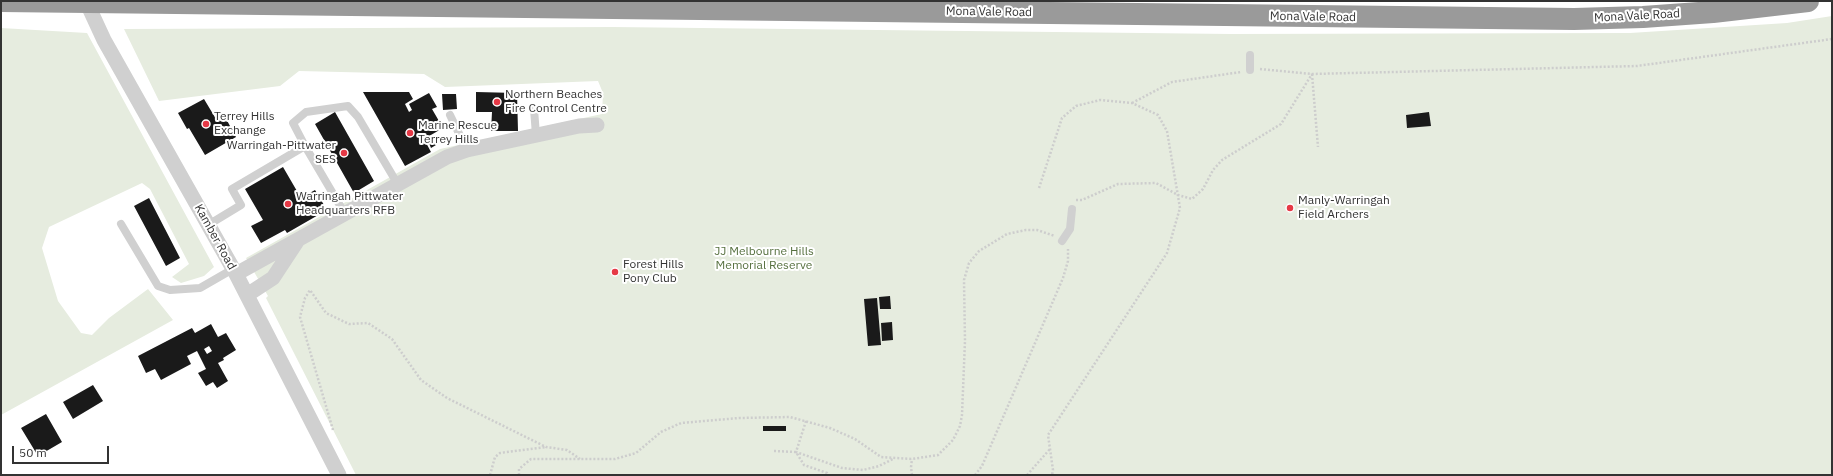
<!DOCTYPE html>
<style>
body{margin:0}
#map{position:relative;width:1833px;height:476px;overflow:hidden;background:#fff;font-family:"IBM Plex Sans",sans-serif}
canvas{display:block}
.frame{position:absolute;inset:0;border:2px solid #333;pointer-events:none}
.scale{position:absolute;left:12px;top:446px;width:97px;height:18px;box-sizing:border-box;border:2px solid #333;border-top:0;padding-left:5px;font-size:12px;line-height:14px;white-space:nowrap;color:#333;-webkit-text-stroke:3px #fff;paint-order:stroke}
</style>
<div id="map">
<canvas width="1833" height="476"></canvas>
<div class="frame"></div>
<div class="scale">50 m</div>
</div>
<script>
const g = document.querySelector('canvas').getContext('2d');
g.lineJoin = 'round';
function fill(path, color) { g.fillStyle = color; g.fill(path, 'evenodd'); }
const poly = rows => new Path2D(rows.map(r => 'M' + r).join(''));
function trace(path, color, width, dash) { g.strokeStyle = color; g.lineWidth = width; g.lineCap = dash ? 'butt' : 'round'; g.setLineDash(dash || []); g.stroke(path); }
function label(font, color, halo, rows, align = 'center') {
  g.font = font + ' "IBM Plex Sans",sans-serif'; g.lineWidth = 4; g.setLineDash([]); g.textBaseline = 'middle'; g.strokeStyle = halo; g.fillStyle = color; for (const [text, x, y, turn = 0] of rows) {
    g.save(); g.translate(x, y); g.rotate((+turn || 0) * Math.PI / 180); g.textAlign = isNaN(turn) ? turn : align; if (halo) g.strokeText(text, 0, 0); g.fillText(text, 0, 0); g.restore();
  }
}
const green = poly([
 [1832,16,1832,475,356,475,266,298,268,296,246,258,440,149,602,114,603,93,598,81,445,87,424,74,299,71,280,86,159,101,124,29,613,27,1231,34,1630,33,1787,23],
 [1,28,87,33,214,267,204,276,181,283,172,277,189,264,150,189,142,183,49,227,42,248,58,301,81,333,92,335,109,318,148,289,173,320,1,415]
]);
const building = poly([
 [363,92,409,92,413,99,405,104,409,112,412,110,409,104,429,93,437,107,432,109,443,128,424,139,431,152,405,166],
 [476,92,517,93,518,131,491,131,492,112,476,112],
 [442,94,456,94,457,109,443,110],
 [204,99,216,119,224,115,236,137,205,155,189,128,187,129,178,113],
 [335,112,374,181,354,193,315,124],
 [1429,112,1431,126,1407,128,1406,115],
 [433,140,436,145,431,148,429,143],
 [283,167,301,198,315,190,327,210,287,233,285,230,261,243,251,226,263,220,245,189],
 [149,198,180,258,166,266,134,206],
 [890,296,891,309,880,309,879,297],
 [877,298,881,345,868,346,864,299],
 [892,322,893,340,882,341,881,323],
 [211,324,218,337,226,333,236,350,223,358,224,360,218,363,228,381,217,388,213,382,206,386,198,373,206,369,197,351,187,356,191,364,161,380,155,369,146,373,138,356,192,328,195,333],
 [209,346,212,351,207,354,204,349],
 [93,385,103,401,73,419,63,402],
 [46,414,62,442,38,456,21,428],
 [763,426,786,426,786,431,763,431]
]);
const path = poly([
 [1260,69,1312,74,1637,66,1832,39],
 [1312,74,1318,147],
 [1132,103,1172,82,1241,72],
 [1039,188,1062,118,1076,106,1100,100,1132,103,1158,115,1167,131,1180,208,1167,253,1048,435,1053,470,1052,475],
 [1076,200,1082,200,1118,184,1156,183,1178,195,1192,199,1203,189,1213,170,1222,160,1281,124,1312,74],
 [806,421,796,452,842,468,863,470,879,466,893,459],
 [333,430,300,317,305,298,310,290,326,313,349,324,368,323,392,339,421,380,447,398,546,447,567,450,580,459],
 [774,451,796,452,804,465,827,473,828,475],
 [490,475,495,457,500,453,546,447],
 [519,475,519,469,531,459,615,459,636,453,661,432,681,423,739,418,790,417,830,428,855,439,881,457,912,459,938,455,953,440,960,426,962,415,965,341,964,280,969,263,979,251,1007,234,1026,230,1037,230,1055,236],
 [912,475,911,467,912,459],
 [975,475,982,466,1063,278,1068,261,1068,249],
 [1027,475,1050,449]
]);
const lane = poly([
 [1250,55,1250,70],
 [534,109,536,135],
 [450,115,467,150],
 [305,146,293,123,306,112,348,106,358,117,397,183],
 [121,224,158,286,170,290,200,288,233,269],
 [208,225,241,205,232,189,305,146,345,214],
 [1062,241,1070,229,1072,209]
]);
const street = poly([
 [86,1,104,40,236,274,339,475],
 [236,274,447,157,467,150,579,126,597,125],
 [247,295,273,278,298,240]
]);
const highway = poly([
 [1,1,1574,19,1643,17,1713,12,1808,1]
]);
const markers = [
 [497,102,4,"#e63946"],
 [206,124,4,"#e63946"],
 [410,133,4,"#e63946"],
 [344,153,4,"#e63946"],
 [288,204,4,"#e63946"],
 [1290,208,4,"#e63946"],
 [615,272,4,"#e63946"]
];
const streetNames = [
 ["Mona Vale Road",989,12,1],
 ["Mona Vale Road",1637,16,-3],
 ["Mona Vale Road",1313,17,1],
 ["Kamber Road",215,237,61]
];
const poiNames = [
 ["Northern Beaches",505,95],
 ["Fire Control Centre",505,109],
 ["Terrey Hills",214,117],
 ["Exchange",214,131],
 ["Marine Rescue",418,126],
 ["Terrey Hills",418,140],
 ["Warringah-Pittwater",336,146,"right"],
 ["SES",336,160,"right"],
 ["Warringah Pittwater",296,197],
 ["Headquarters RFB",296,211],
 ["Manly-Warringah",1298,201],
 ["Field Archers",1298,215],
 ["Forest Hills",623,265],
 ["Pony Club",623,279]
];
const parkNames = [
 ["JJ Melbourne Hills",764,252],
 ["Memorial Reserve",764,266]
];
fill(green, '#e6ecdf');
fill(building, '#1a1a1a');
trace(path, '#cdcdcd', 2.5, [2, 2]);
trace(lane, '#d0d0d0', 8);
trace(street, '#d0d0d0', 15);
trace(highway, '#9a9a9a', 22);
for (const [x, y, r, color] of markers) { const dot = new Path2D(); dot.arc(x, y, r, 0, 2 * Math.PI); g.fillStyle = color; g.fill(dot); trace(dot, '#fff', 1.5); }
label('12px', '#333', '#fff', streetNames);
label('12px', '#333', '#fff', poiNames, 'left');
label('12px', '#56703f', '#fff', parkNames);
</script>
